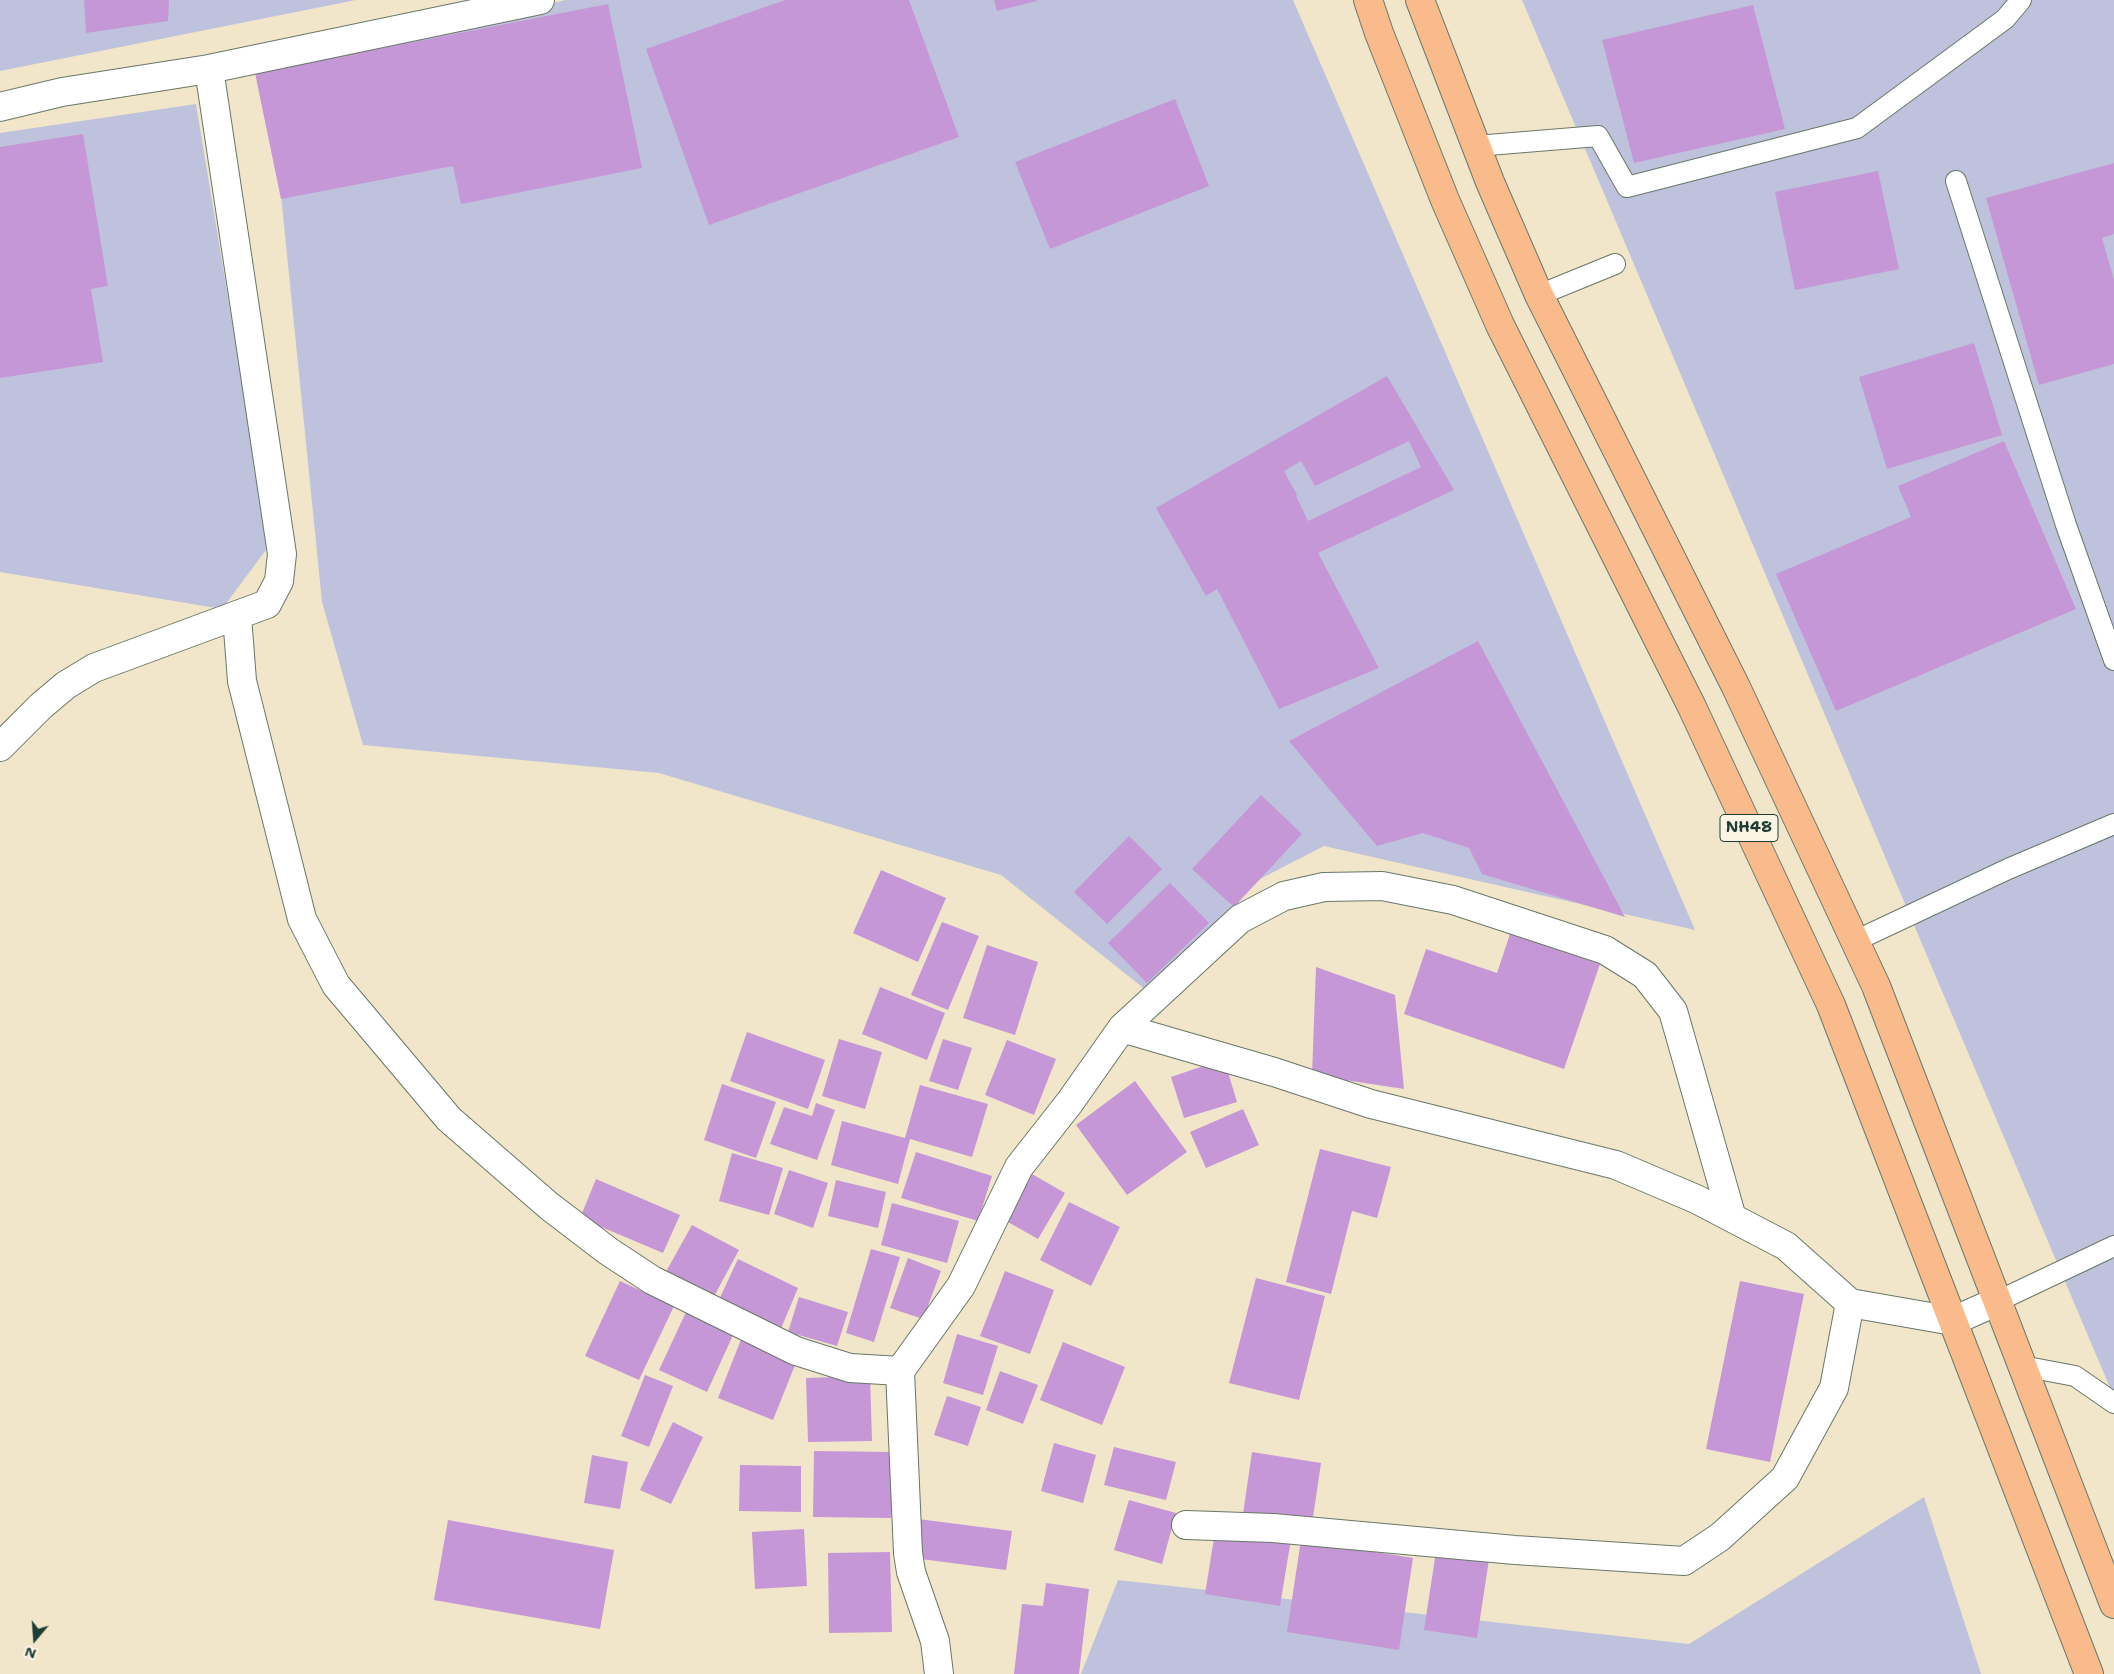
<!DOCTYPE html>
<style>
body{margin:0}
#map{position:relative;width:2114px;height:1674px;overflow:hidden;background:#f1e6c9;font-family:"Shantell Sans",sans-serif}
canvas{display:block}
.north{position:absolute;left:10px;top:1614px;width:50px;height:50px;-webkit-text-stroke:4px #fcf5e5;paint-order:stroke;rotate:198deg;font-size:14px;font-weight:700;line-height:20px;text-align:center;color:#1f3d34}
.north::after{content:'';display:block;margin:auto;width:18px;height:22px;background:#1f3d34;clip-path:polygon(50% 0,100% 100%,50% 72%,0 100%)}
</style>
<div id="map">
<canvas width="2114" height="1674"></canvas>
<div class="north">N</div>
</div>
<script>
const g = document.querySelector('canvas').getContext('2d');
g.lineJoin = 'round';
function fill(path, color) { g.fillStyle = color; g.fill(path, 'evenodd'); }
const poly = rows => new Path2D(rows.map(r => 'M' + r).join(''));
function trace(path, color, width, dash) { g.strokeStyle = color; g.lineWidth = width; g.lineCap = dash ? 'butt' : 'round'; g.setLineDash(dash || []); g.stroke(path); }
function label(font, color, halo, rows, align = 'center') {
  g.font = font + ' "Shantell Sans",sans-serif'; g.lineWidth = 4.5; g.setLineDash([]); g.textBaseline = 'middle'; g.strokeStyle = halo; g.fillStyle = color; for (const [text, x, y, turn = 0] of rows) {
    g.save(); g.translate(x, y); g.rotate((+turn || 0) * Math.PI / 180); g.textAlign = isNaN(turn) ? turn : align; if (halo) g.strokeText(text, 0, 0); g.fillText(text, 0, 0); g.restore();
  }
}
const industrial = poly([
 [0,0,356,0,0,71],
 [565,0,1293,0,1695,930,1324,846,1260,879,1146,990,1001,875,659,773,363,745,322,602,269,76],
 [1522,0,2114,0,2114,1397],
 [196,104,269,546,222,609,0,572,0,133],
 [1924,1497,1981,1674,1081,1674,1118,1580,1689,1644]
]);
const building = poly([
 [84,0,169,0,168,21,86,33],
 [785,0,909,0,959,137,709,225,646,49],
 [994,0,1037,0,1037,1,997,11],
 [608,4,642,168,461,204,453,166,281,199,255,73],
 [1753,5,1785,129,1634,163,1602,40],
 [1175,99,1209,186,1050,249,1015,162],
 [83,134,108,286,91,289,103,362,0,378,0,147],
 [2114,163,2114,234,2102,238,2114,280,2114,364,2039,385,1986,198],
 [1878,171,1899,269,1795,290,1775,192],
 [1974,343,2002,435,1887,469,1859,377],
 [1387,376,1454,490,1318,553,1379,668,1279,709,1217,589,1206,596,1156,508],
 [1409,441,1421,467,1308,521,1296,496,1297,495,1284,471,1301,461,1315,486],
 [2004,441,2076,609,1836,711,1776,574,1911,517,1898,486],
 [1478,641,1625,917,1482,874,1469,848,1423,833,1377,846,1289,741],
 [1261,795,1302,834,1234,907,1192,869],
 [1129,836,1162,869,1107,924,1074,892],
 [881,870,946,898,918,962,853,933],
 [1170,883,1209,923,1147,983,1108,943],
 [942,922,979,936,948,1010,911,995],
 [1510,934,1600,964,1564,1069,1404,1014,1426,949,1497,973],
 [987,945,1038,962,1015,1035,963,1018],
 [1316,967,1395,995,1404,1089,1312,1075],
 [880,987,945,1013,927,1060,862,1034],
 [747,1032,825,1060,808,1109,730,1081],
 [839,1039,882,1052,865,1109,822,1096],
 [943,1039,972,1048,958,1090,929,1081],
 [1007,1040,1056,1059,1034,1115,985,1095],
 [1224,1059,1237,1102,1184,1118,1171,1077],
 [1135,1081,1187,1152,1127,1195,1076,1125],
 [722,1084,776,1102,756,1158,704,1140],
 [920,1085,988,1104,972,1157,910,1139,898,1184,831,1165,842,1121,905,1138],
 [816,1103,835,1110,817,1160,770,1144,784,1107,812,1116],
 [1243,1109,1259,1145,1206,1168,1190,1132],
 [1320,1149,1391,1167,1377,1218,1352,1211,1331,1294,1286,1282],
 [916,1152,992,1176,978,1221,901,1198],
 [732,1153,783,1168,769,1215,719,1201],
 [789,1170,828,1183,813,1228,774,1214],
 [1025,1170,1065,1193,1038,1239,999,1217],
 [596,1179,680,1215,663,1253,580,1218],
 [836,1180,886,1192,878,1228,828,1216],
 [1069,1202,1120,1227,1091,1286,1040,1260],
 [892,1203,959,1221,947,1263,881,1245],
 [692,1225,739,1250,711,1302,663,1277],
 [871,1249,900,1257,874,1342,846,1333],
 [908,1258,941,1271,923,1319,890,1308],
 [738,1259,798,1288,780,1331,718,1302],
 [1005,1271,1054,1290,1030,1354,980,1336],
 [1256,1278,1325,1296,1299,1400,1229,1383],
 [620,1281,674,1306,639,1380,585,1356],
 [1740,1281,1804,1294,1770,1462,1706,1449],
 [799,1297,848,1312,837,1346,788,1332],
 [687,1310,734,1333,707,1392,659,1370],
 [957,1334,998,1346,983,1395,943,1383],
 [742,1337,797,1360,773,1420,718,1398],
 [1063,1342,1125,1367,1102,1425,1040,1400],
 [1000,1371,1038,1385,1023,1424,986,1410],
 [645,1375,673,1386,649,1447,621,1436],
 [870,1376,872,1441,808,1442,806,1378],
 [947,1396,981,1407,968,1446,934,1435],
 [673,1422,703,1437,671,1504,640,1490],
 [1054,1443,1096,1455,1083,1503,1041,1491],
 [1114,1447,1176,1462,1166,1500,1104,1485],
 [814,1451,892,1452,891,1518,813,1517],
 [1252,1452,1321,1463,1312,1524,1243,1514],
 [592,1455,628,1462,620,1509,584,1503],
 [740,1465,801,1466,801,1512,739,1511],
 [1129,1500,1176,1513,1162,1564,1114,1550],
 [918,1519,1012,1531,1006,1570,913,1558],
 [448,1520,614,1550,600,1629,434,1600],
 [1216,1526,1291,1539,1280,1606,1205,1594],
 [804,1529,807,1586,755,1589,752,1532],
 [1301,1540,1413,1558,1399,1650,1287,1632],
 [1437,1545,1490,1553,1477,1638,1424,1630],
 [890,1552,892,1632,829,1633,828,1553],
 [1046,1583,1089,1589,1079,1674,1014,1674,1022,1604,1043,1606]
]);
const service = poly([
 [1476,146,1598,136,1627,187,1857,128,2005,19,2021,0],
 [1956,181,2066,525,2114,660],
 [1539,295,1615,264],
 [1855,941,2008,869,2114,824],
 [1998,1301,2114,1246],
 [2022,1366,2075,1376,2114,1403]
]);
const minor = poly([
 [0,107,62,92,209,69,540,0],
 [237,616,242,681,302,919,336,985,449,1119,549,1206,608,1251,652,1280,796,1351,850,1368,900,1371],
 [0,747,41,706,66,685,94,668,267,604,279,581,282,554,209,69],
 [1122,1028,1240,919,1284,896,1324,887,1382,886,1453,900,1605,950,1645,975,1673,1011,1732,1218],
 [1186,1525,1273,1528,1515,1550,1684,1561,1720,1537,1785,1478,1834,1388,1850,1303],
 [939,1674,935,1641,911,1572,908,1553,900,1371,961,1286,1019,1167,1070,1102,1122,1028,1274,1072,1371,1104,1616,1165,1696,1199,1786,1246,1850,1303,1953,1321,1998,1301]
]);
const trunk = poly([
 [1368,0,1379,33,1445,200,1500,325,1692,707,1831,1005,2089,1674],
 [1420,0,1490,182,1539,295,1736,687,1876,986,2114,1604]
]);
const shields = [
 [1749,828,58]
];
const shieldNames = [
 ["NH48",1749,828]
];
fill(industrial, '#bfc2dd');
fill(building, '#c597d7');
trace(service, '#687868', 22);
trace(minor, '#687868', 30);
trace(trunk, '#687868', 30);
trace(service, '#fff', 20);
trace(minor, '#fff', 28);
trace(trunk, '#fabb8c', 28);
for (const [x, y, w] of shields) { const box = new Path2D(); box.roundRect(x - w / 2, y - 13.5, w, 27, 4); g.fillStyle = '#fcf5e5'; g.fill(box); trace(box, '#1f3d34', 1); }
label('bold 16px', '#1f3d34', null, shieldNames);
</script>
